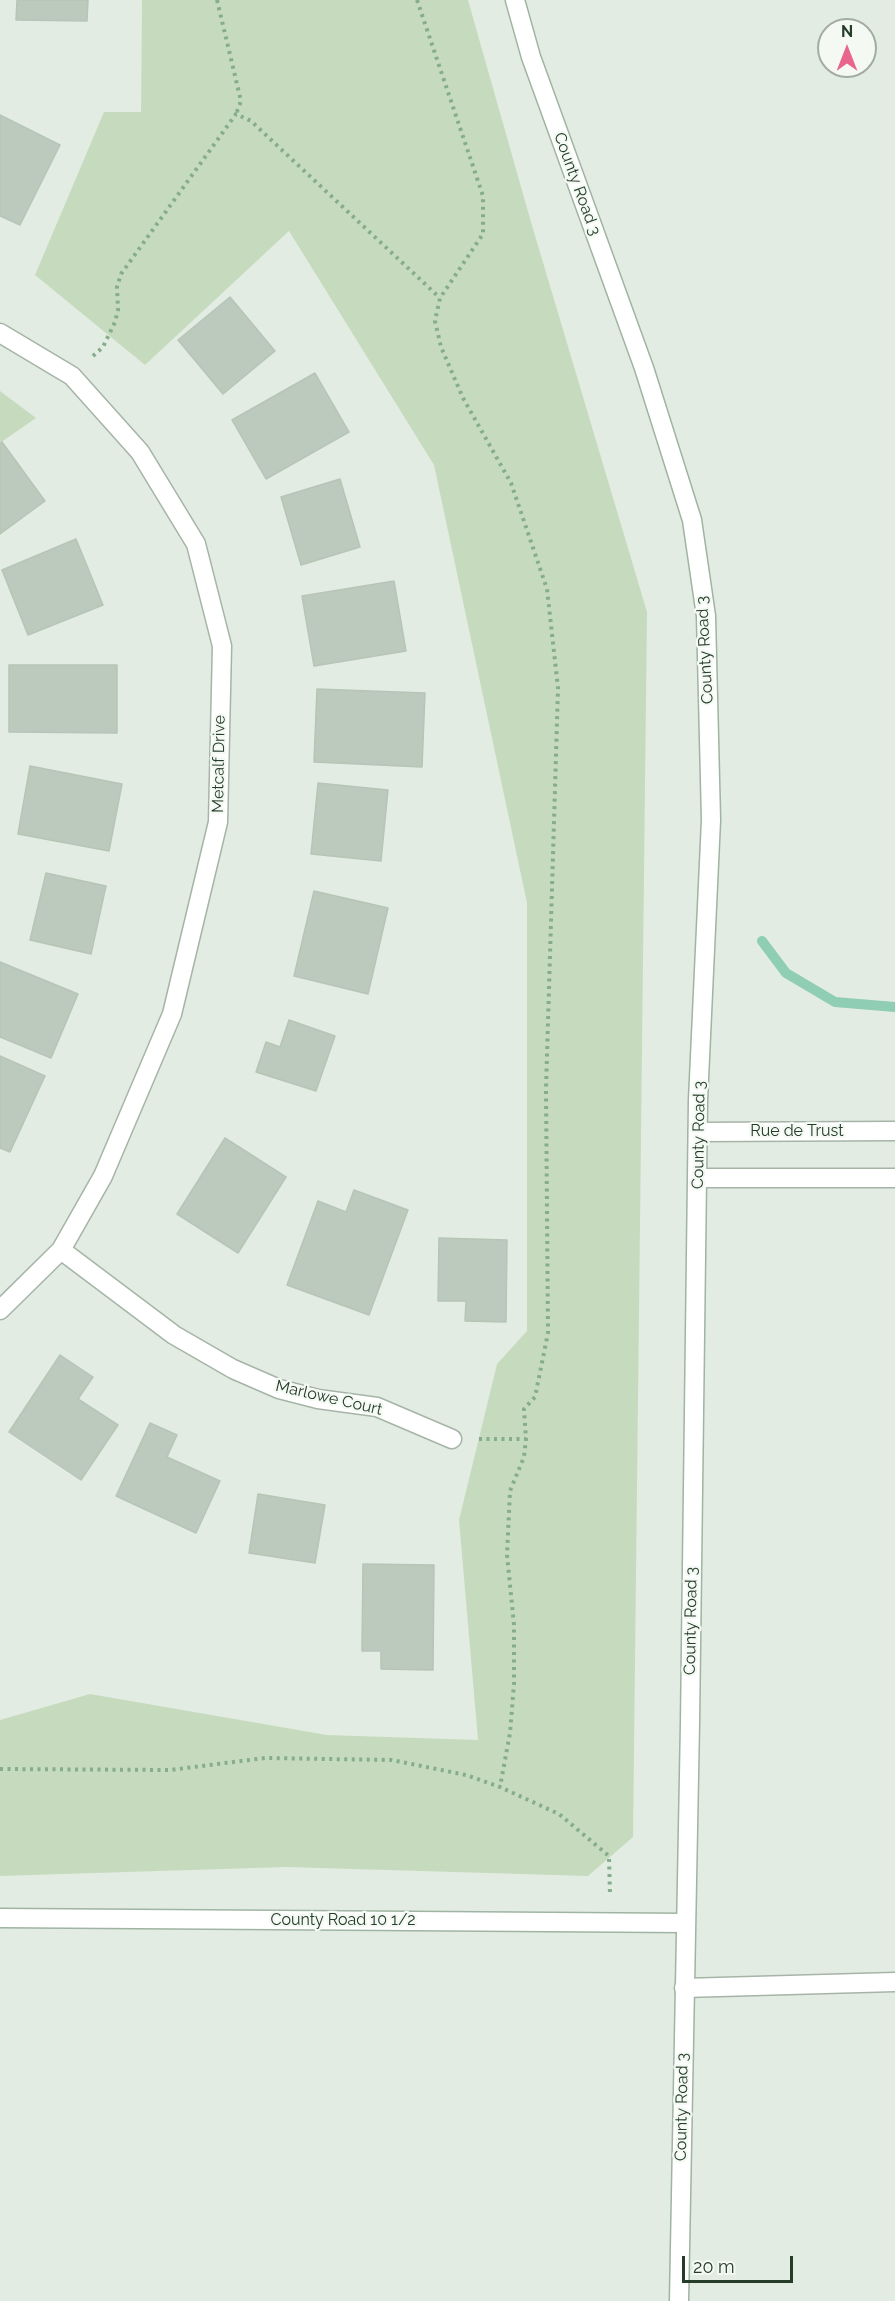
<!DOCTYPE html>
<style>
body{margin:0}
#map{position:relative;width:895px;height:2301px;overflow:hidden;background:#e3ece3;font-family:Raleway,sans-serif}
canvas{display:block}
.north{position:absolute;left:817px;top:18px;width:60px;height:60px;box-sizing:border-box;background:#f4f9f4;border:2px solid #a1ada2;border-radius:50%;rotate:0deg;font-size:16px;font-weight:700;line-height:24px;text-align:center;color:#243c28}
.north::after{content:'';display:block;margin:auto;width:21px;height:27px;background:#e8658d;clip-path:polygon(50% 0,100% 100%,50% 72%,0 100%)}
.scale{position:absolute;left:682px;top:2256px;width:111px;height:27px;box-sizing:border-box;border:3px solid #243c28;border-top:0;padding-left:8px;font-size:18px;line-height:21px;white-space:nowrap;color:#243c28;-webkit-text-stroke:4px #f4f9f4;paint-order:stroke}
</style>
<div id="map">
<canvas width="895" height="2301"></canvas>
<div class="north">N</div>
<div class="scale">20 m</div>
</div>
<script>
const g = document.querySelector('canvas').getContext('2d');
g.lineJoin = 'round';
function fill(path, color) { g.fillStyle = color; g.fill(path, 'evenodd'); }
const poly = rows => new Path2D(rows.map(r => 'M' + r).join(''));
function trace(path, color, width, dash) { g.strokeStyle = color; g.lineWidth = width; g.lineCap = dash ? 'butt' : 'round'; g.setLineDash(dash || []); g.stroke(path); }
function label(font, color, halo, rows, align = 'center') {
  g.font = font + ' Raleway,sans-serif'; g.lineWidth = 4.5; g.setLineDash([]); g.textBaseline = 'middle'; g.strokeStyle = halo; g.fillStyle = color; for (const [text, x, y, turn = 0] of rows) {
    g.save(); g.translate(x, y); g.rotate((+turn || 0) * Math.PI / 180); g.textAlign = isNaN(turn) ? turn : align; if (halo) g.strokeText(text, 0, 0); g.fillText(text, 0, 0); g.restore();
  }
}
const green = poly([
 [142,0,468,0,531,222,647,612,633,1837,588,1876,286,1867,0,1876,0,1720,90,1694,327,1735,478,1740,459,1520,497,1364,527,1331,527,903,434,465,289,231,145,365,35,275,104,112,141,112],
 [0,391,36,418,0,443]
]);
const stream = poly([
 [762,941,786,973,835,1002,895,1007]
]);
const building = poly([
 [17,0,88,0,87,21,16,20,17,0],
 [0,115,60,145,20,225,0,216,0,115],
 [230,297,275,351,223,394,178,340,230,297],
 [315,373,349,432,266,479,232,420,315,373],
 [2,442,45,501,0,534,0,444,2,442],
 [340,479,360,547,301,565,281,497,340,479],
 [76,539,103,605,28,635,2,570,76,539],
 [394,581,406,651,314,666,302,596,394,581],
 [9,665,117,665,117,733,9,732,9,665],
 [317,689,425,693,422,767,314,762,317,689],
 [30,766,122,784,109,851,18,834,30,766],
 [318,783,388,790,381,861,311,854,318,783],
 [46,873,106,886,91,954,30,940,46,873],
 [314,891,388,908,368,994,294,976,314,891],
 [0,962,78,994,51,1058,0,1037,0,962],
 [289,1020,335,1036,316,1091,256,1072,266,1042,280,1047,289,1020],
 [0,1056,45,1076,10,1152,0,1148,0,1056],
 [225,1138,286,1177,238,1253,177,1214,225,1138],
 [354,1190,408,1210,369,1315,287,1285,318,1201,346,1212,354,1190],
 [439,1238,507,1240,506,1322,465,1321,466,1301,438,1301,439,1238],
 [60,1355,93,1377,78,1399,118,1425,81,1480,9,1432,60,1355],
 [150,1423,177,1435,167,1457,220,1481,196,1533,116,1496,150,1423],
 [258,1494,325,1505,315,1563,249,1553,258,1494],
 [363,1564,434,1565,433,1670,381,1669,381,1651,362,1651,363,1564]
]);
const path = poly([
 [217,0,241,101,236,114],
 [417,0,483,196,483,234,440,298,435,321,441,347,463,398,511,483,547,589,558,688,546,1089,548,1333,535,1397,524,1409,526,1439,524,1457,510,1491,507,1555,514,1625,514,1684,510,1733,500,1787],
 [93,356,103,347,115,322,118,310,117,287,121,274,236,114,251,121,440,298],
 [479,1439,526,1439],
 [0,1769,170,1770,265,1758,392,1760,466,1775,500,1787,559,1814,609,1856,610,1895]
]);
const lane = poly([
 [684,1988,895,1982]
]);
const street = poly([
 [0,333,72,376,140,452,196,544,222,646,218,822,172,1014,103,1176,61,1250,0,1310],
 [698,1132,895,1131],
 [698,1178,895,1178],
 [61,1250,174,1335,233,1369,279,1389,318,1399,377,1407,452,1439]
]);
const secondary = poly([
 [515,0,531,57,644,368,692,520,706,616,711,820,698,1100,690,1723,679,2301],
 [0,1918,686,1923]
]);
const streetNames = [
 ["County Road 3",577,184,70],
 ["County Road 3",705,650,-93],
 ["Metcalf Drive",219,764,-89],
 ["Rue de Trust",797,1131],
 ["County Road 3",699,1135,-89],
 ["Marlowe Court",329,1398,13],
 ["County Road 3",691,1621,-89],
 ["County Road 10 1/2",343,1920],
 ["County Road 3",682,2107,-89]
];
fill(green, '#c6dbbe');
trace(stream, '#8fcdb4', 10);
fill(building, '#bcc9bd');
trace(building, '#b6c5b6', 1.5);
trace(lane, '#a6b4a7', 21);
trace(street, '#a6b4a7', 21);
trace(secondary, '#9fb4a2', 21);
trace(path, '#86ad8b', 4, [3, 4.5]);
trace(lane, '#fff', 18);
trace(street, '#fff', 18);
trace(secondary, '#fff', 18);
label('16px', '#243c28', '#f4f9f4', streetNames);
</script>
